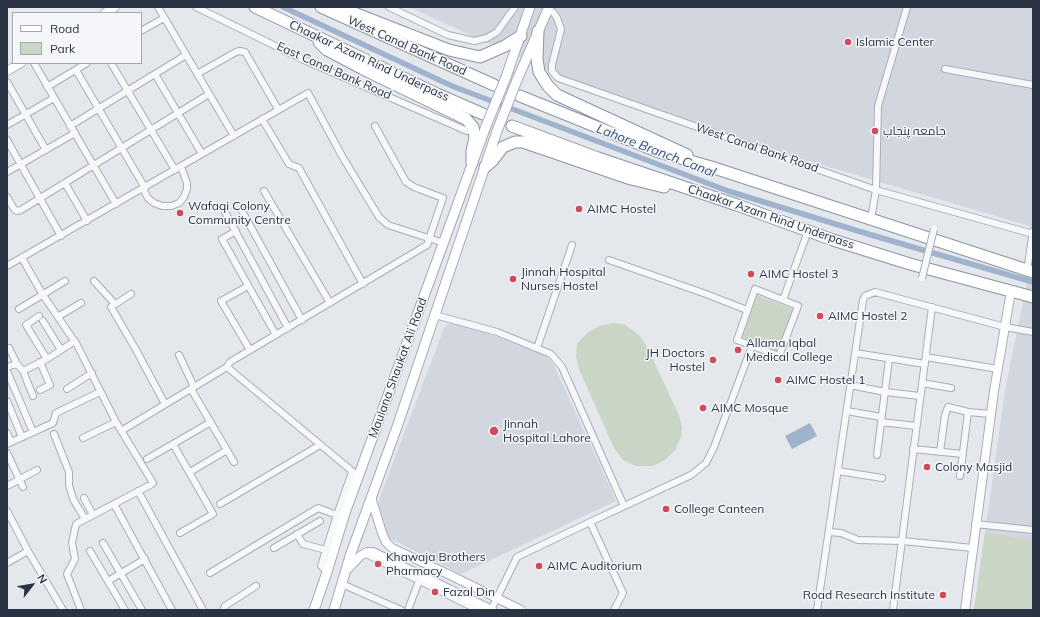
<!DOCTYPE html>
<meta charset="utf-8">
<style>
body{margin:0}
#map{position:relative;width:1040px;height:617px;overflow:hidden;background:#e4e7ec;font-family:Mulish,sans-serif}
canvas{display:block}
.frame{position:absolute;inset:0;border:8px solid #2b3445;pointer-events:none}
.legend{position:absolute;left:12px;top:12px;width:130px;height:52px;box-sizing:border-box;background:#f4f6f9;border:1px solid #a4a8b1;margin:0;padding:5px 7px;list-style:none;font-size:12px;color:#2b3445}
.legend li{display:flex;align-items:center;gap:8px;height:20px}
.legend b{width:20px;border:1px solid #a4a8b1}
.north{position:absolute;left:12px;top:565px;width:40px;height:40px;-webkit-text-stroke:3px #f4f6f9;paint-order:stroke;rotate:59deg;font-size:11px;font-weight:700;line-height:16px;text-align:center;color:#2b3445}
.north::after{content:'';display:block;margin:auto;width:14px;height:18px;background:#2b3445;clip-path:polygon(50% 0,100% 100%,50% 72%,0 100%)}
</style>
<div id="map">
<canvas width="1040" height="617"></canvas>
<div class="frame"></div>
<ul class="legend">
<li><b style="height:5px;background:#fff"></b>Road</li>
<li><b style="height:11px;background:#c9d6c5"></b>Park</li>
</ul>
<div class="north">N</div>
</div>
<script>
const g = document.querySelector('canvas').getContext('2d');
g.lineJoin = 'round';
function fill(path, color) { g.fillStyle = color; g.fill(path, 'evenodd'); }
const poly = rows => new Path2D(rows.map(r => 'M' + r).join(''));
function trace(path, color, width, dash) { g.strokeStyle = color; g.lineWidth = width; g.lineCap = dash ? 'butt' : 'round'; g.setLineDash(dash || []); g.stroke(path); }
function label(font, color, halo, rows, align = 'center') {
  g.font = font + ' Mulish,Cairo,sans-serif'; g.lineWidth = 3; g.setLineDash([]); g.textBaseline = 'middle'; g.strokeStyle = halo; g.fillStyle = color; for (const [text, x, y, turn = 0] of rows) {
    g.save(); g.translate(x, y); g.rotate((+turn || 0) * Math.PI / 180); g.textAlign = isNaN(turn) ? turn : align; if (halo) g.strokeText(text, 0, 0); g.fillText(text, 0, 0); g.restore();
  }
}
const built = poly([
 [409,7,1033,7,1033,227,781,153,653,110,556,74],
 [1033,253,1033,610,974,610,1006,385],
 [458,322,546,356,554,365,616,501,461,574,389,538,382,525,378,510,380,497,444,328,450,323]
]);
const green = poly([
 [757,295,793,309,777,352,742,337],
 [612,323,624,324,634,331,641,337,648,349,679,415,682,427,681,437,675,450,665,460,653,466,636,466,623,460,614,448,579,369,576,357,577,344,588,332,600,326],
 [985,533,1033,540,1033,610,974,610]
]);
const water = poly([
 [810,423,817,436,792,449,785,436]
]);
const canal = poly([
 [283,7,452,86,728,191,868,234,1033,282]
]);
const street = poly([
 [158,7,234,136],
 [196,7,304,60,467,131,473,127],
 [389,7,448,35,474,41,487,38,497,32,515,7],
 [548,10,553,12,557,18,561,29,552,65,552,71,558,78,876,190,1033,234],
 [141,31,164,18],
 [34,63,116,204],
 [111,63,175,170],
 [945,69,1033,85],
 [76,70,145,188],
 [155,74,202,154],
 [197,74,236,52,240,51,245,52,278,109],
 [7,82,46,150],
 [47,87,87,63],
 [262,119,289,164,299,168,363,284],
 [7,125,54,98],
 [70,126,186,55],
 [7,140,61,236],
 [7,172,75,133],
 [65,183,87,221],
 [143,189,148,198,154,203,162,206,171,206,179,203,184,197,187,189,187,183,181,167],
 [264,191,330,303],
 [7,197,14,209,17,211,21,210,209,94],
 [242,211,302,320],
 [225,212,288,328],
 [871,219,876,190,878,106,907,7],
 [236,231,222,239,276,335],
 [22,258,43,295,77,345,116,422,153,483,152,484,76,524,72,543,75,559,67,574,81,610],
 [609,260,706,294,747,310],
 [7,266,308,93,342,156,379,217,388,225,444,243],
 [1027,271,1033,231],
 [94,281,115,304],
 [248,286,221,301,250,350],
 [755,289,798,306,779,356,737,340,755,289],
 [131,294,111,307,135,348,165,404],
 [783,300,808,231],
 [19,309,65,281],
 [435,315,497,332,551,354,562,367,624,506],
 [39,316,26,325,47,359],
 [59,316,81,303],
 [43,321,61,350],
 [9,348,17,364,23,371,47,359,75,341],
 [537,348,572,245],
 [855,353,925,364],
 [179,355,194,387],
 [926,357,998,369],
 [7,367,17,364],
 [227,367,358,476],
 [7,371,33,432],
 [23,371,33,396],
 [922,383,951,388],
 [850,385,885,392,920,396],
 [67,389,92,373],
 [191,389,234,462],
 [40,390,50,385,40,362],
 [7,401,22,437],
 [847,411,881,417],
 [881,422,916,426],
 [121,431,227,367,230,362,427,245,443,198,414,187,406,182,375,126],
 [7,433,11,442],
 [54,434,69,472,69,485,73,499,85,519],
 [83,438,116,422],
 [7,444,53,423,56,413,100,392],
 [173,444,213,514,180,533],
 [913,449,963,454],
 [940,452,945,415,948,407,968,412],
 [7,453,23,487],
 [877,455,889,359],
 [147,459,211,422],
 [838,471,882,478],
 [190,472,227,450],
 [960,476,968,412,991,414],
 [7,486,37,470],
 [138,491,203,610],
 [84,498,93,515],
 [114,504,172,610],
 [220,504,320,445],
 [7,511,28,551,63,610],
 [590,522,623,593,614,610],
 [975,524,1033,530],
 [829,532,841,533,858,540,902,541,973,548],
 [297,534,303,544,326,550],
 [103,543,142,610],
 [274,548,320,521],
 [90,551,125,610],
 [364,553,478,610],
 [7,563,28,551],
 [327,572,321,566,337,515,352,472],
 [210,573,318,508,337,515],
 [108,581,145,559],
 [342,584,401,610],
 [223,610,225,606,256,586],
 [408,610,420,578],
 [491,610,517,557,590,522,691,475,706,463,714,447,752,346],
 [817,610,863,300,865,296,875,292,1005,327,1033,332],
 [893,610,932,307]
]);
const secondary = poly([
 [105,13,115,7],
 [7,71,21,63],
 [371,497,382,533,386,542,392,548,452,576,521,610],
 [347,570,360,556,367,552,373,552,492,610],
 [965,610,994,391,1011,291]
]);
const primary = poly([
 [506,77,530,7],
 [517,80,549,7],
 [314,610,327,572,345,513,486,126],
 [334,610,350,556,397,427,497,131]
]);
const highway = poly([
 [255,7,437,94,483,114],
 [321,7,494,85],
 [339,7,449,50,480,57,505,46,521,36],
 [538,31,537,59,539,72,548,86,557,95,687,155],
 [319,42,327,50,363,69,466,119,473,127,475,137,472,151,472,163],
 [520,96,659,152,711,167,1033,272],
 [512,126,598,158,737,205,833,240,910,264,1033,297],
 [485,167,493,160,503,147,515,142,523,142,631,179,664,187]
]);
const streetBridge = poly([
 [922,278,934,229]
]);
const primaryBridge = poly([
 [486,126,506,77],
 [497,131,517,80]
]);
const markers = [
 [848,42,4,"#d1495b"],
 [875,131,4,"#d1495b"],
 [579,209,4,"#d1495b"],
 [180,213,4,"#d1495b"],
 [751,274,4,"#d1495b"],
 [513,279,4,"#d1495b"],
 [820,316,4,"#d1495b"],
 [738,350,4,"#d1495b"],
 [713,360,4,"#d1495b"],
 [778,380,4,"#d1495b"],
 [703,408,4,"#d1495b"],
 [494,431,5,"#d1495b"],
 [927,467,4,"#d1495b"],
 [666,509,4,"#d1495b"],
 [378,564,4,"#d1495b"],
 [539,566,4,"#d1495b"],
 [435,592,4,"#d1495b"],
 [943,595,4,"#d1495b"]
];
const poiNames = [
 ["Islamic Center",856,42],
 ["جامعہ پنجاب",883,131],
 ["Wafaqi Colony",188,206],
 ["Community Centre",188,220],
 ["AIMC Hostel",587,209],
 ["Jinnah Hospital",521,272],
 ["Nurses Hostel",521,286],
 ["AIMC Hostel 3",759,274],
 ["AIMC Hostel 2",828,316],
 ["Allama Iqbal",746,343],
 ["Medical College",746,357],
 ["JH Doctors",705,353,"right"],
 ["Hostel",705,367,"right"],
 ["AIMC Hostel 1",786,380],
 ["AIMC Mosque",711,408],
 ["Jinnah",503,424],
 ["Hospital Lahore",503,438],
 ["Colony Masjid",935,467],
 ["College Canteen",674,509],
 ["Khawaja Brothers",386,557],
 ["Pharmacy",386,571],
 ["AIMC Auditorium",547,566],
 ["Fazal Din",443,592],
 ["Road Research Institute",935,595,"right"]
];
const streetNames = [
 ["West Canal Bank Road",407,46,24],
 ["Chaakar Azam Rind Underpass",369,61,25],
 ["East Canal Bank Road",334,71,24],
 ["West Canal Bank Road",757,148,19],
 ["Chaakar Azam Rind Underpass",771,217,19],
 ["Maulana Shaukat Ali Road",398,368,-70]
];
const waterNames = [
 ["Lahore Branch Canal",656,151,21]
];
fill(built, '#d2d6de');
fill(green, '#c9d6c5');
fill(water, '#9fb4cc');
trace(canal, '#9fb4cc', 5.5);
trace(street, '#a9aeb7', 8);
trace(secondary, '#a9aeb7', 10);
trace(primary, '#a3abb8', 11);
trace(highway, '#8b94a3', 13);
trace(street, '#f7f8fa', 6);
trace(secondary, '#fff', 8);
trace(primary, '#fff', 9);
trace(highway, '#fff', 11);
trace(streetBridge, '#a9aeb7', 8, []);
trace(primaryBridge, '#a3abb8', 11, []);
trace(streetBridge, '#f7f8fa', 6);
trace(primaryBridge, '#fff', 9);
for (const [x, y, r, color] of markers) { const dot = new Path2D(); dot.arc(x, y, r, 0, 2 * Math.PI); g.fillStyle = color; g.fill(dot); trace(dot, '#f4f6f9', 1.5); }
label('12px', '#2b3445', '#f4f6f9', poiNames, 'left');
label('12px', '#2b3445', '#f4f6f9', streetNames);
label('italic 13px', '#34527a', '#f4f6f9', waterNames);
</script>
